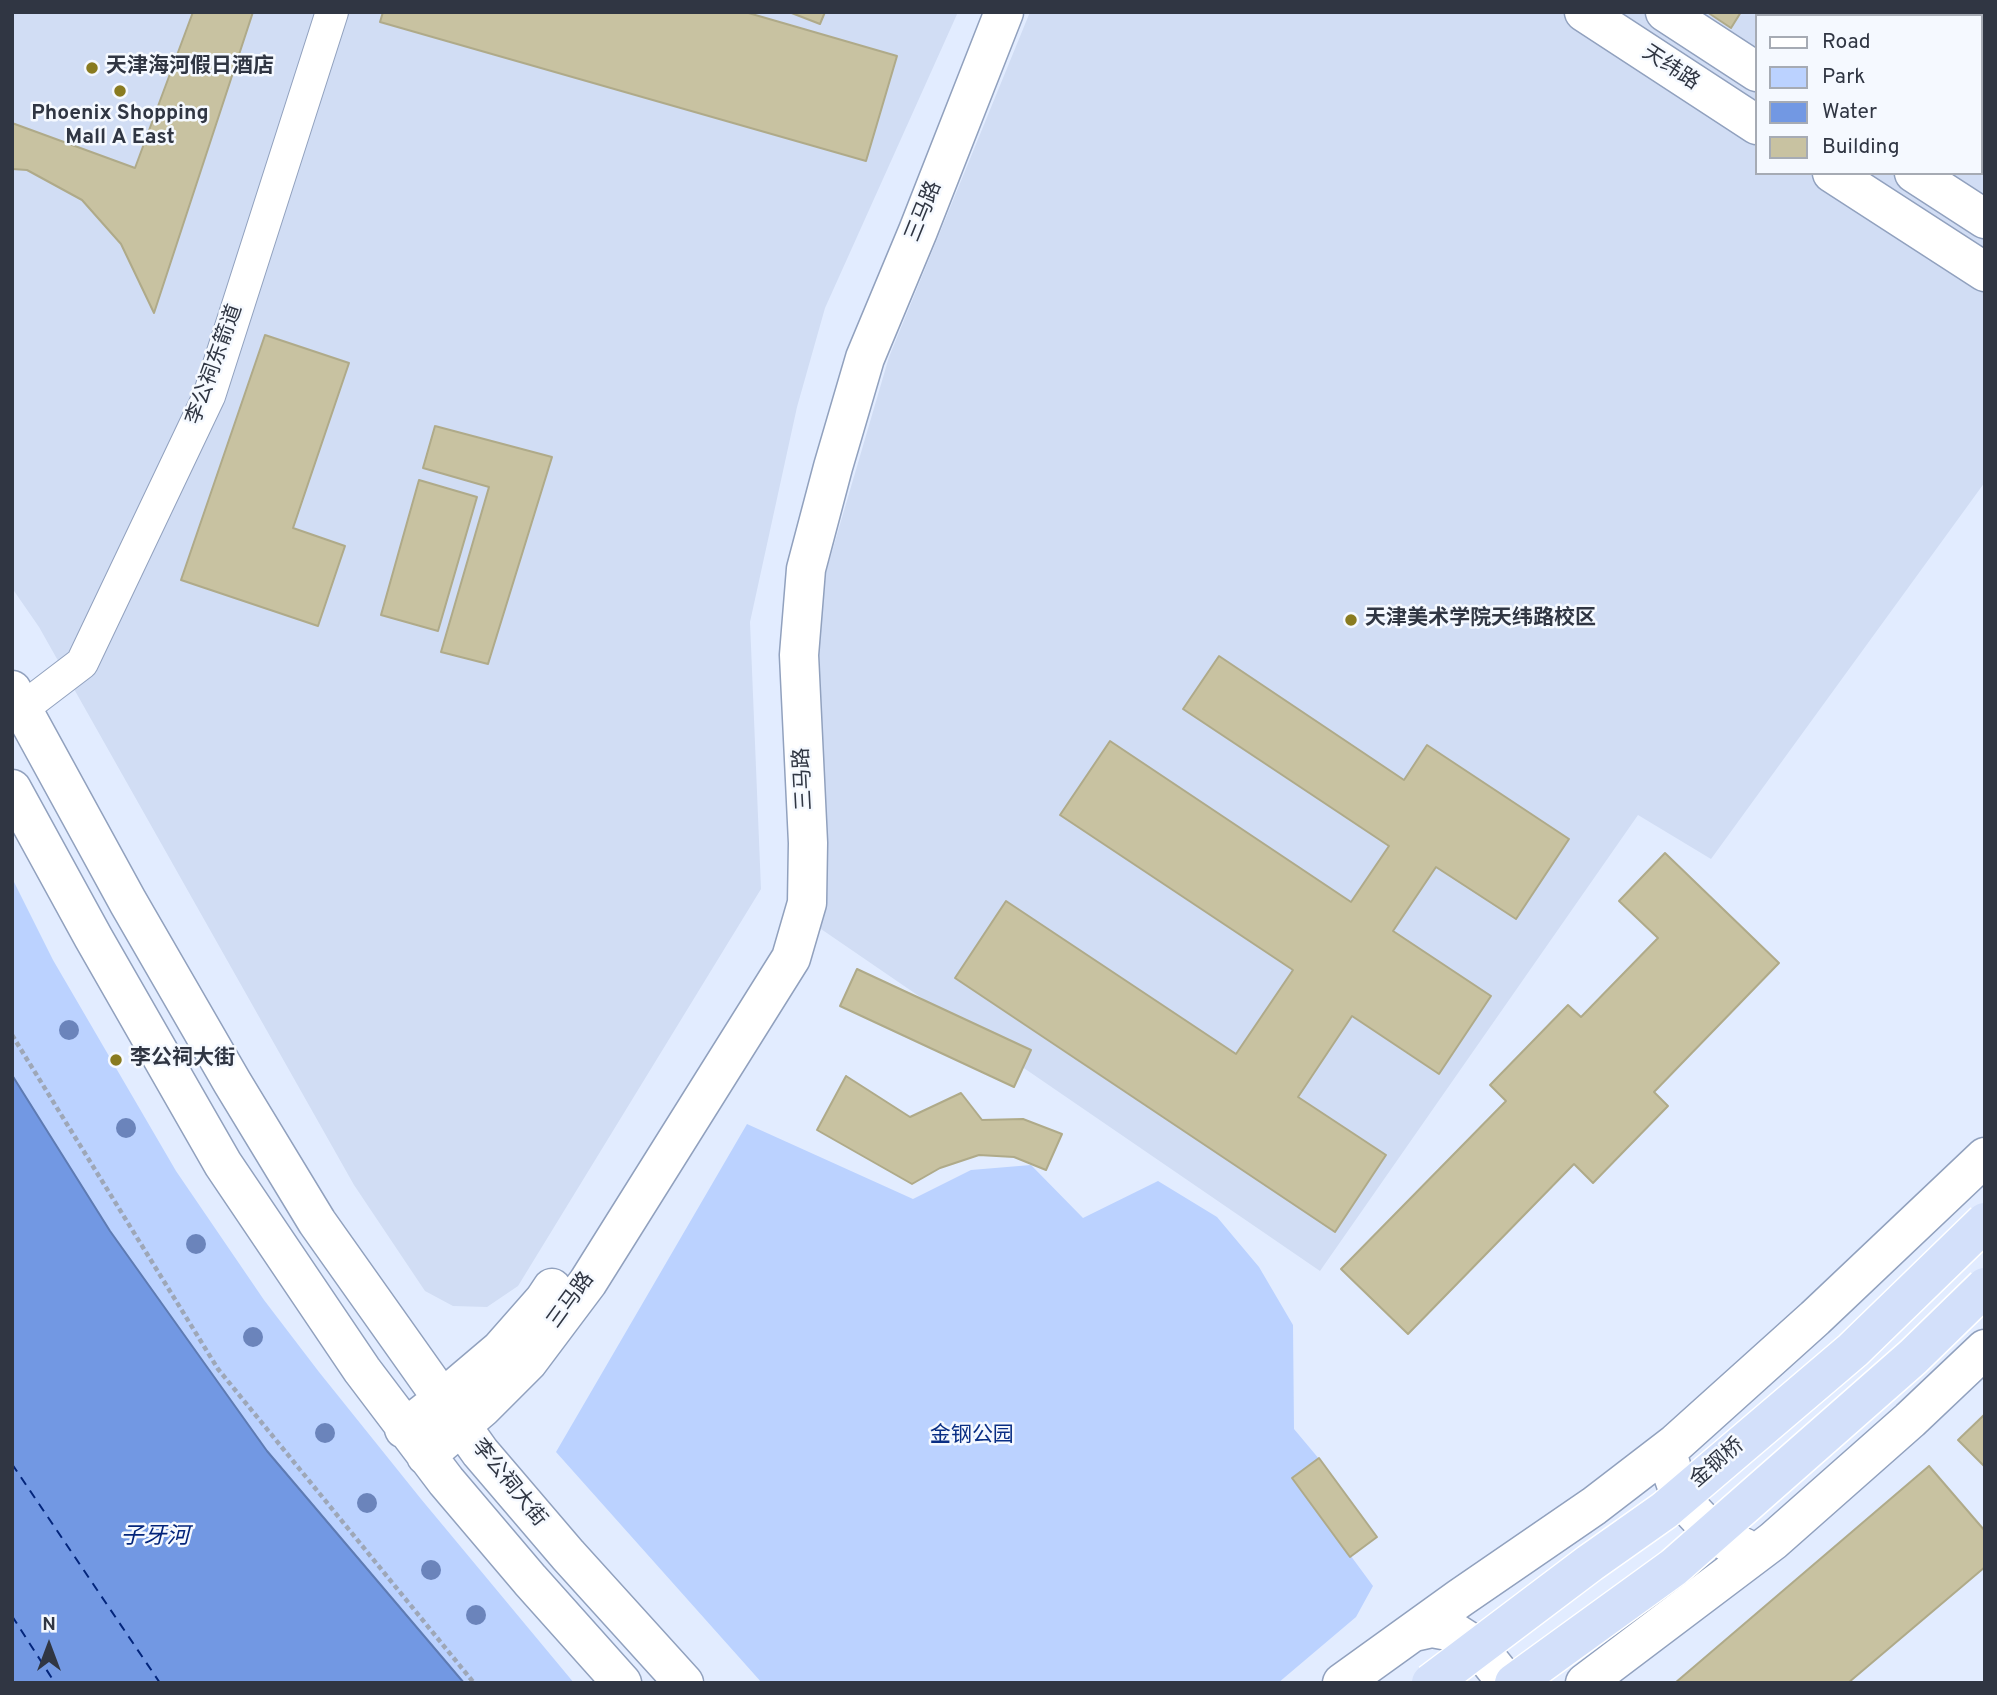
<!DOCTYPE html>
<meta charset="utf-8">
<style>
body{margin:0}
#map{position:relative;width:1997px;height:1695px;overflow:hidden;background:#e2ecff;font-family:Overpass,sans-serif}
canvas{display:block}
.frame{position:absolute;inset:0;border:14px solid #303643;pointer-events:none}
.legend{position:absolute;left:1755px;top:14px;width:228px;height:161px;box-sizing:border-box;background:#f5f9ff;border:2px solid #a6abb4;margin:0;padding:9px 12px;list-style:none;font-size:21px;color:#303643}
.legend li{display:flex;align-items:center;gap:14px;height:35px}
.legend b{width:35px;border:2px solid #a6abb4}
.north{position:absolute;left:14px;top:1611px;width:70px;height:70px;-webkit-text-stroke:5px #f5f9ff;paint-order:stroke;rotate:0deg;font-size:19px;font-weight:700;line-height:28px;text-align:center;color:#303643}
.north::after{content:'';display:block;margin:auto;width:24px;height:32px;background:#303643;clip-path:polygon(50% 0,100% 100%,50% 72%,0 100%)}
</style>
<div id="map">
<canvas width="1997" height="1695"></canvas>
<div class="frame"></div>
<ul class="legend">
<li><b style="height:9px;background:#fff"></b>Road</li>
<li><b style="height:19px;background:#bbd2ff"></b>Park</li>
<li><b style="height:19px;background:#7298e3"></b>Water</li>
<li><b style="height:19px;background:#c8c2a1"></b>Building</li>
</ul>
<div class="north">N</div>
</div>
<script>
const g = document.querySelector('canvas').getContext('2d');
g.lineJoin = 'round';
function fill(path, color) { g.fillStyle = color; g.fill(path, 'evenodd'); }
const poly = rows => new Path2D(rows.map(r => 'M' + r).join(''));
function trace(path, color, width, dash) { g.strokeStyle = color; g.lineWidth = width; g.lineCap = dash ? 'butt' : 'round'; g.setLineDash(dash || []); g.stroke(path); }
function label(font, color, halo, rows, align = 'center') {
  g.font = font + ' Overpass,"Noto Sans SC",sans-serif'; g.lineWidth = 5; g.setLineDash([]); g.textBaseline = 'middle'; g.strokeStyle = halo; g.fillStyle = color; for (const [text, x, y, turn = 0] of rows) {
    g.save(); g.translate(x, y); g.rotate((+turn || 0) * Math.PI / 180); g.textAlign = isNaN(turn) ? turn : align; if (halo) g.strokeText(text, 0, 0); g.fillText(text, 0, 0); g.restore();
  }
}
const built = poly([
 [12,12,958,12,825,308,797,407,750,622,761,889,518,1286,487,1307,453,1306,425,1291,354,1185,39,627,12,588],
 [1030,12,1985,12,1985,482,1711,859,1638,815,1320,1271,821,929,816,645,819,596,889,357],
 [1757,16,1981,16,1981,173,1757,173]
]);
const green = poly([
 [12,878,53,960,176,1171,264,1300,319,1372,421,1499,574,1683,12,1683],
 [747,1124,913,1199,971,1170,1031,1165,1083,1218,1158,1181,1217,1217,1259,1267,1293,1325,1294,1429,1325,1466,1300,1487,1373,1586,1356,1617,1278,1683,762,1683,556,1452]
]);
const water = poly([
 [12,1075,110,1231,267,1451,464,1683,12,1683,12,1075]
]);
const ferry = poly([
 [12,1464,160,1683],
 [12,1616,55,1683]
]);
const building = poly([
 [12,12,253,12,154,313,121,244,82,200,27,170,12,169,12,12],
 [12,12,193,12,135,168,12,123,12,12],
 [383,12,745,12,897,56,866,161,380,22,383,12],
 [789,12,825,12,820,24,789,12],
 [1707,12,1741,12,1731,28,1707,12],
 [265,335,349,363,293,528,345,546,318,626,181,580,265,335],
 [435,426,552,457,488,664,441,652,489,487,423,468,435,426],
 [419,480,477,497,438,631,381,615,419,480],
 [1219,656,1404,780,1427,745,1569,839,1516,919,1436,867,1393,931,1491,996,1439,1074,1352,1016,1298,1097,1386,1155,1335,1232,955,978,1006,901,1236,1054,1293,970,1060,815,1110,741,1351,902,1389,846,1183,709,1219,656],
 [1665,853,1779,963,1654,1092,1668,1106,1593,1183,1574,1164,1408,1334,1341,1269,1506,1101,1490,1085,1568,1005,1581,1017,1658,938,1619,901,1665,853],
 [857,969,1031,1050,1014,1087,840,1006,857,969],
 [846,1076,910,1117,961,1093,982,1120,1023,1119,1062,1134,1046,1170,1014,1157,979,1155,940,1168,912,1184,817,1130,846,1076],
 [1985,1414,1985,1467,1958,1440,1985,1414],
 [1319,1458,1377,1537,1350,1557,1292,1478,1319,1458],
 [1929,1466,1985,1531,1985,1567,1848,1683,1675,1683,1929,1466]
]);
const path = poly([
 [12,1035,218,1369,474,1683]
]);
const street = poly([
 [12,713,23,708,82,663,209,396,332,12]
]);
const secondary = poly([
 [1584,12,1757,125],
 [1665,12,1757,72],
 [1832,173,1985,272],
 [1914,173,1985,219],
 [12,690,128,902,232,1082,317,1222,480,1452,568,1555,684,1683],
 [12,789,93,937,223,1164,362,1370,446,1481,530,1580,622,1683],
 [404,1429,441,1400,500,1350,544,1300,552,1288],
 [426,1456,482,1408,528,1362,588,1282,791,958,807,903,808,843,799,655,806,569,833,467,865,358,918,231,1004,12],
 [1671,1465,1671,1470,1677,1487,1687,1505,1703,1522,1726,1541,1743,1547],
 [1414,1632,1432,1628,1454,1632,1479,1648,1507,1683],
 [1342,1683,1460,1598,1594,1506,1676,1443,1815,1318,1985,1157],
 [1585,1683,1773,1541,1910,1420,1985,1349]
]);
const primaryBridge = poly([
 [1431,1683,1590,1563,1665,1510,1853,1350,1985,1222],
 [1514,1683,1674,1567,1913,1357,1985,1287]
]);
const trees = [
 [69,1030],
 [126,1128],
 [196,1244],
 [253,1337],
 [325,1433],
 [367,1503],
 [431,1570],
 [476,1615]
];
const markers = [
 [92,68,7,"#897b20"],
 [120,91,7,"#897b20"],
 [1351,620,7,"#897b20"],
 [116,1060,7,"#897b20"]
];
const poiNames = [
 ["天津海河假日酒店",106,68],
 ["Phoenix Shopping",120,115,"center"],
 ["Mall A East",120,139,"center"],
 ["天津美术学院天纬路校区",1365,620],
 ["李公祠大街",130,1060]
];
const streetNames = [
 ["天纬路",1670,69,33],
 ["三马路",925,212,-68],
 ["李公祠东箭道",216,365,-70],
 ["三马路",805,779,-93],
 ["三马路",572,1301,-54],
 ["金钢桥",1718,1464,-41],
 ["李公祠大街",508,1484,51]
];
const parkNames = [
 ["金钢公园",972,1437]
];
const waterNames = [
 ["子牙河",155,1538]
];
fill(built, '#d1ddf4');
fill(green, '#bbd2ff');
fill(water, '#7298e3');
trace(water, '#5e7bb3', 2);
trace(ferry, '#03257b', 2, [9, 7]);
fill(building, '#c8c2a1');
trace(building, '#afaa89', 2);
trace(street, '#91a1be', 34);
trace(secondary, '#91a1be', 41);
trace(path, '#9ea7b7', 4.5, [5, 3.5]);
trace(street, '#fff', 32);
trace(secondary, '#fff', 38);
trace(primaryBridge, '#fff', 41, []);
trace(primaryBridge, '#d3e0fa', 38);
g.fillStyle = '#6b84bb';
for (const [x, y] of trees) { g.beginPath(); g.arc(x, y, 10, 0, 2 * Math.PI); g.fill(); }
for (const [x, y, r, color] of markers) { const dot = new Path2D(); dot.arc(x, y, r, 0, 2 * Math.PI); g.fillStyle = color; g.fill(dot); trace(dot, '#f5f9ff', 2.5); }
label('bold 21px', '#303643', '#f5f9ff', poiNames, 'left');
label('21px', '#303643', '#f5f9ff', streetNames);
label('21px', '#092e84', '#f5f9ff', parkNames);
label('italic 23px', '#03257b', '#f5f9ff', waterNames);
</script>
